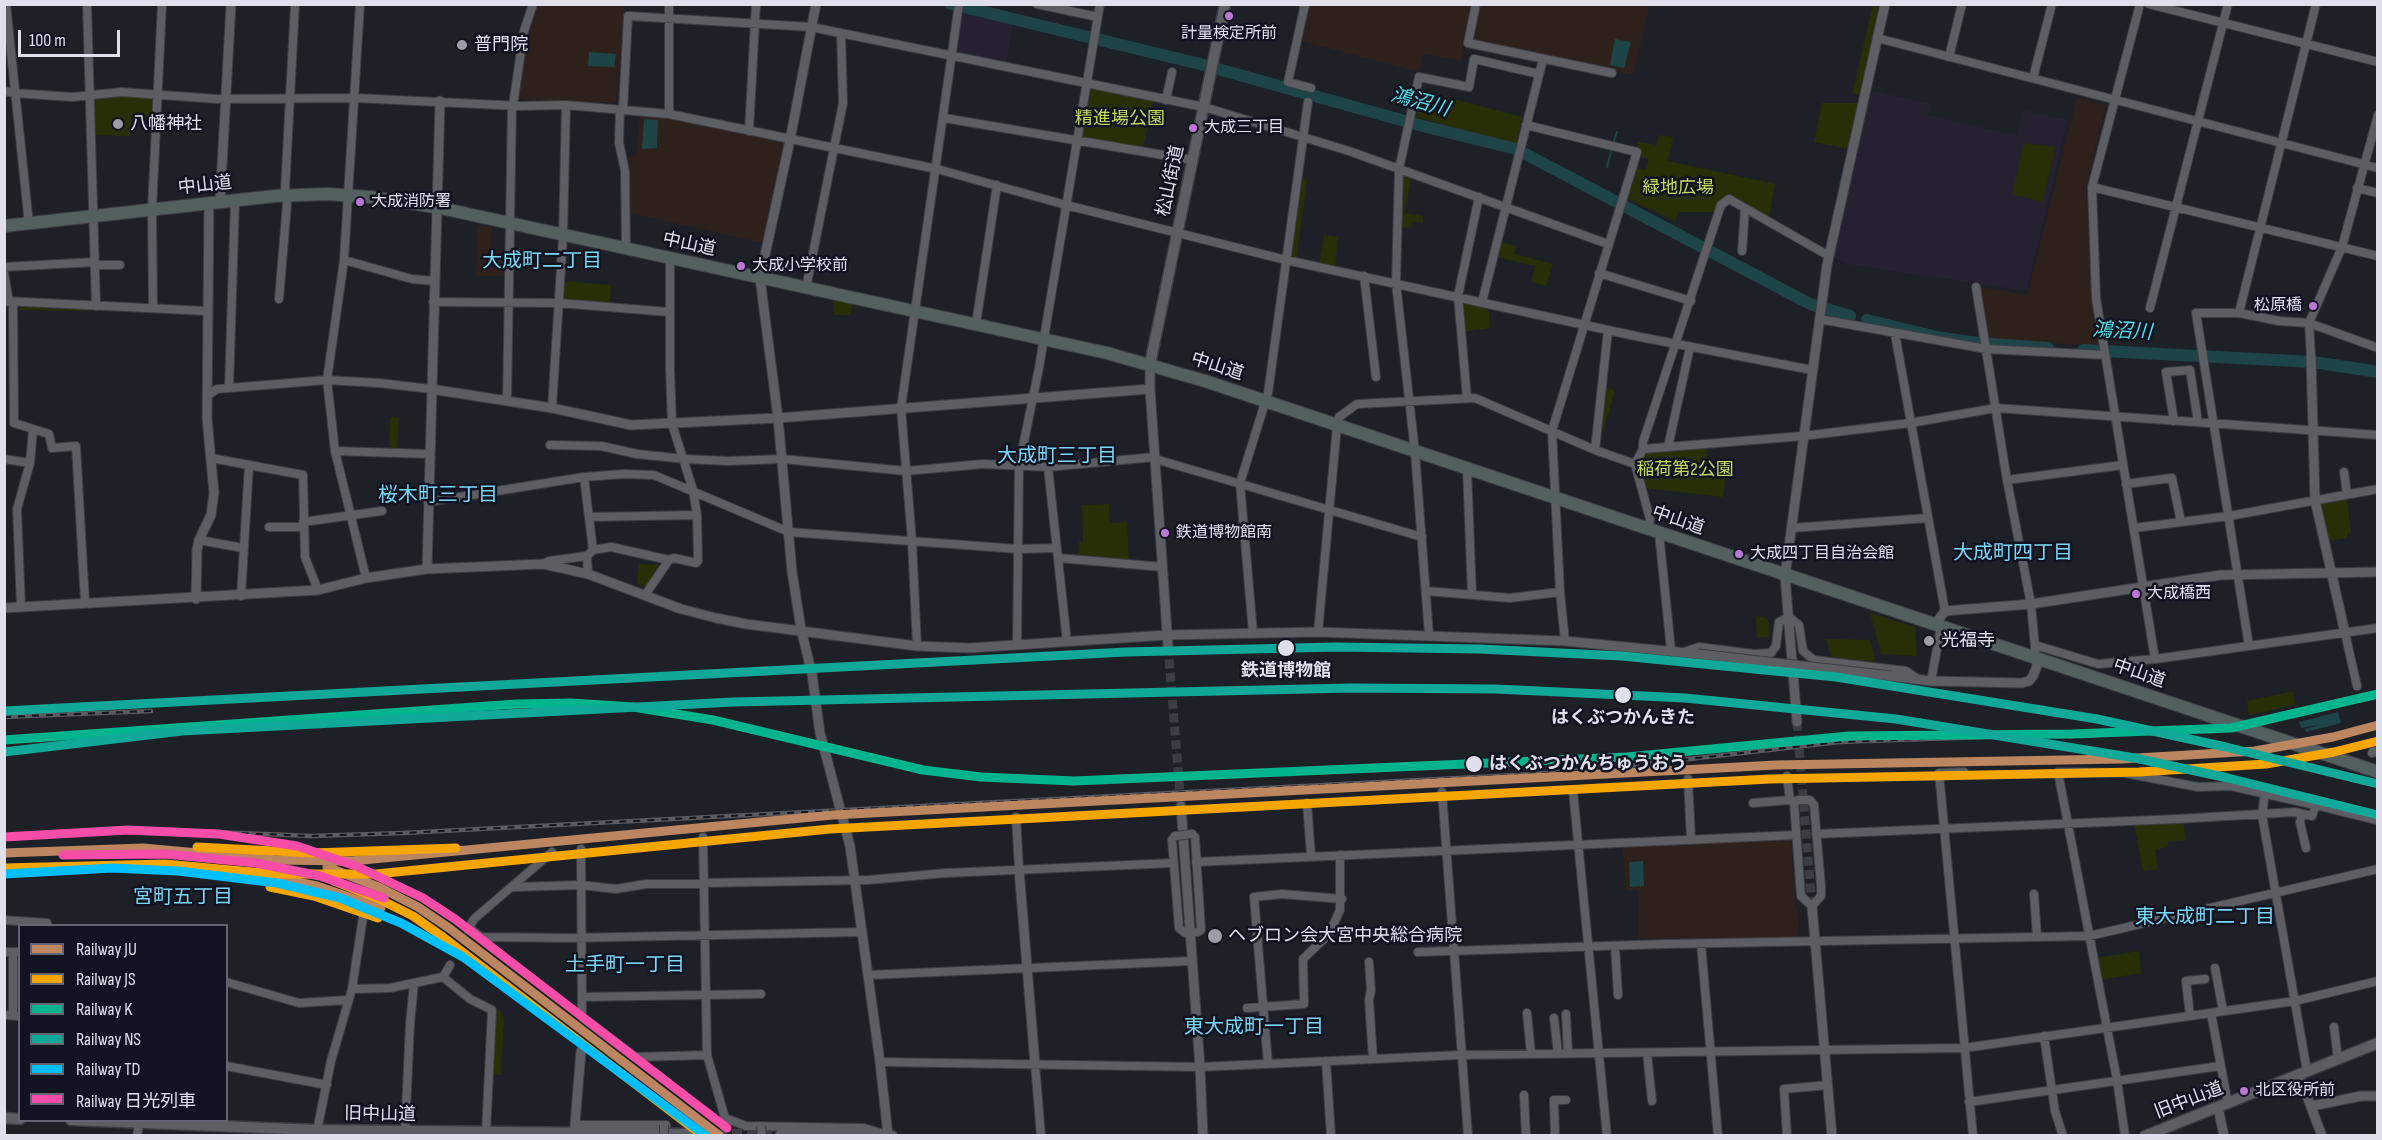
<!DOCTYPE html>
<meta charset="utf-8">
<style>
body{margin:0}
#map{position:relative;width:2382px;height:1140px;overflow:hidden;background:#1e2028;font-family:"Sofia Sans Condensed","Noto Sans JP",sans-serif}
canvas{display:block}
.frame{position:absolute;inset:0;border:6px solid #dfe0eb;pointer-events:none}
.legend{position:absolute;left:18px;top:924px;width:210px;height:198px;box-sizing:border-box;background:#121321;border:2px solid #646572;margin:0;padding:8px 10px;list-style:none;font-size:18px;color:#dfe0eb}
.legend li{display:flex;align-items:center;gap:12px;height:30px}
.legend b{width:30px;border:2px solid #646572}
.scale{position:absolute;left:18px;top:30px;width:102px;height:27px;box-sizing:border-box;border:3px solid #dfe0eb;border-top:0;padding-left:8px;font-size:18px;line-height:21px;white-space:nowrap;color:#dfe0eb;-webkit-text-stroke:4px #121321;paint-order:stroke}
</style>
<div id="map">
<canvas width="2382" height="1140"></canvas>
<div class="frame"></div>
<ul class="legend">
<li><b style="height:8px;background:#bb8660"></b>Railway JU</li>
<li><b style="height:8px;background:#f7a600"></b>Railway JS</li>
<li><b style="height:8px;background:#00b48d"></b>Railway K</li>
<li><b style="height:8px;background:#10a899"></b>Railway NS</li>
<li><b style="height:8px;background:#00bfff"></b>Railway TD</li>
<li><b style="height:8px;background:#f54da8"></b>Railway 日光列車</li>
</ul>
<div class="scale">100 m</div>
</div>
<script>
const g = document.querySelector('canvas').getContext('2d');
g.lineJoin = 'round';
function fill(path, color) { g.fillStyle = color; g.fill(path, 'evenodd'); }
const poly = rows => new Path2D(rows.map(r => 'M' + r).join(''));
function trace(path, color, width, dash) { g.strokeStyle = color; g.lineWidth = width; g.lineCap = dash ? 'butt' : 'round'; g.setLineDash(dash || []); g.stroke(path); }
function label(font, color, halo, rows, align = 'center') {
  g.font = font + ' "Sofia Sans Condensed","Noto Sans JP",sans-serif'; g.lineWidth = 5; g.setLineDash([]); g.textBaseline = 'middle'; g.strokeStyle = halo; g.fillStyle = color; for (const [text, x, y, turn = 0] of rows) {
    g.save(); g.translate(x, y); g.rotate((+turn || 0) * Math.PI / 180); g.textAlign = isNaN(turn) ? turn : align; if (halo) g.strokeText(text, 0, 0); g.fillText(text, 0, 0); g.restore();
  }
}
const industrial = poly([
 [961,13,1013,25,1006,65,956,54],
 [1869,90,1930,104,1928,115,2017,136,2024,110,2067,120,2027,291,1847,264,1834,257]
]);
const education = poly([
 [535,5,625,5,616,103,518,99,528,33],
 [1309,5,1473,5,1462,61,1423,54,1419,72,1301,41],
 [1481,5,1650,5,1633,75,1473,39],
 [2077,97,2106,105,2086,187,2093,302,2098,345,1987,341,1980,287,2027,295],
 [640,112,787,143,763,243,630,213,627,157,637,154],
 [477,225,492,228,491,251,506,251,507,276,476,276],
 [1791,838,1795,905,1799,917,1798,937,1638,939,1639,890,1626,890,1622,844]
]);
const green = poly([
 [1873,5,1882,5,1861,94,1852,94],
 [1087,85,1154,98,1142,152,1078,140],
 [1423,91,1522,117,1516,145,1416,117],
 [123,94,154,98,153,119,132,118,131,136,94,135,92,97],
 [1822,103,1859,103,1849,149,1814,142],
 [1659,135,1673,137,1668,161,1775,184,1769,217,1729,196,1716,212,1678,212,1675,221,1626,198,1635,168,1646,170,1649,159,1639,156,1636,150,1638,142,1657,145],
 [2024,143,2055,147,2043,202,2012,194],
 [1400,169,1426,182,1411,179,1405,213,1423,216,1423,222,1413,222,1411,228,1400,227],
 [1297,178,1307,180,1296,261,1287,259],
 [1324,235,1338,237,1335,267,1319,265],
 [1500,242,1516,246,1514,254,1553,264,1546,286,1531,282,1535,266,1496,257],
 [564,281,611,285,610,303,563,300],
 [832,294,854,299,850,315,834,315],
 [1461,300,1488,306,1490,328,1464,332],
 [20,304,86,306,86,311,20,310],
 [1604,387,1615,390,1603,432,1599,431],
 [390,417,399,418,397,453,389,452],
 [1706,446,1708,474,1726,477,1723,497,1644,488,1637,465,1643,451],
 [2347,499,2351,533,2347,533,2347,538,2328,541,2320,506,2321,503],
 [1109,504,1110,523,1127,522,1129,563,1078,557,1079,542,1083,542,1082,505],
 [639,564,660,565,646,587,637,584],
 [1870,613,1915,627,1917,656,1881,654],
 [1756,616,1768,619,1770,637,1757,638],
 [1826,639,1870,640,1876,664,1831,657],
 [2293,691,2295,705,2249,715,2247,701],
 [2183,821,2186,840,2168,842,2168,847,2155,850,2158,869,2143,871,2134,823],
 [2139,951,2141,973,2100,980,2096,958],
 [493,1010,501,1011,504,1019,501,1075,490,1075]
]);
const water = poly([
 [1615,39,1631,42,1624,68,1610,65],
 [589,52,616,54,614,67,588,66],
 [644,119,658,120,657,148,642,149],
 [2338,712,2341,723,2306,732,2305,729,2319,725,2301,728,2299,722],
 [1643,861,1644,886,1630,887,1629,862]
]);
const stream = poly([
 [1614,141,1617,132],
 [1607,167,1611,152]
]);
const river = poly([
 [951,4,1200,64,1419,125,1516,149,1810,304,1850,316],
 [1867,320,1936,337,1977,343,2048,348],
 [2083,350,2314,362,2378,372]
]);
const tertiaryTunnel = poly([
 [1168,646,1181,806],
 [1797,722,1812,906]
]);
const secondaryTunnel = poly([
 [687,1134,781,1134]
]);
const minor = poly([
 [6,4,29,224],
 [87,4,96,306],
 [360,4,344,260,327,380,335,451,366,578],
 [1037,4,1098,17],
 [1305,4,1288,82,1311,88],
 [1476,4,1468,43,1612,73],
 [2140,4,2092,187,2096,298,2155,659],
 [2149,4,2378,62],
 [1877,38,2378,168],
 [1949,57,1962,4],
 [2033,78,2052,4],
 [4,91,15,93,72,97,122,92,217,99,355,98,520,106,566,105,669,114,937,169,1066,205,1286,260,1640,337,1812,370],
 [1166,100,1172,72],
 [513,105,524,31,533,4],
 [620,109,619,143,625,171,626,249],
 [623,110,628,16,811,27,1204,107,1349,151,1608,244],
 [669,114,669,4],
 [944,118,1193,160],
 [1526,125,1637,152,1552,431,1560,592,1565,641],
 [749,131,756,4],
 [2092,187,2378,256],
 [2357,188,2378,193],
 [1742,251,1745,209],
 [344,260,412,279,434,281],
 [95,265,120,265],
 [4,267,95,262],
 [4,273,9,302],
 [1599,273,1691,301],
 [1364,276,1376,377],
 [1976,287,2007,480,2031,604,2036,658],
 [806,288,843,103,841,33],
 [279,299,287,204,285,190,295,4],
 [4,301,207,311],
 [433,302,559,303,669,312],
 [1482,302,1543,59],
 [13,303,14,423,49,434,52,448,76,446,85,602],
 [153,307,152,209,162,4],
 [2150,308,2228,4],
 [2239,313,2316,4],
 [1819,319,1986,349,2105,355],
 [976,324,997,185],
 [1895,334,1945,611],
 [2311,357,2309,323,2342,247,2378,115],
 [229,388,235,201],
 [207,396,217,389,327,380,379,383,431,389],
 [1467,398,1458,296,1479,197],
 [507,400,512,105],
 [552,408,563,236,566,105],
 [2174,421,2166,372,2190,370,2198,422],
 [550,445,601,446,637,454,685,459,728,461,783,459,906,471,983,464,1048,467,1155,457],
 [1668,447,1690,347],
 [1643,449,1803,436,1910,423,1996,408,2378,435],
 [1595,450,1608,330],
 [335,451,430,454],
 [211,458,303,475,305,557,318,590],
 [4,459,30,463],
 [1155,459,1422,537],
 [1048,467,1067,642],
 [1467,469,1472,595],
 [2344,472,2347,494],
 [584,477,593,550],
 [2007,480,2123,465],
 [2126,484,2172,478,2181,522],
 [428,502,584,477,624,474,654,475,789,532,1018,549,1057,548],
 [589,517,697,515],
 [303,522,382,511],
 [269,527,304,527],
 [1791,528,1928,518],
 [2134,528,2229,516,2378,489],
 [1648,529,1650,519,1635,464,1643,449,1643,442,1721,205,1729,199,1829,256],
 [1659,533,1671,650],
 [199,540,243,548],
 [587,556,588,574],
 [1058,558,1163,567],
 [543,564,549,561,587,556,593,550,611,547,669,560],
 [1426,591,1510,598,1560,592],
 [645,595,669,560,674,558,696,563,698,561,697,515,693,490,672,424,670,369,670,259],
 [241,596,249,465],
 [21,607,17,509,30,463,33,430],
 [1318,632,1337,426,1339,417,1357,404,1475,398,1595,450,1635,464],
 [1253,633,1240,483,1268,393,1308,102],
 [2345,633,2357,686],
 [1429,635,1415,452,1396,283,1399,169,1419,77,1469,87,1474,59,1539,74],
 [1017,645,1019,466,1039,368,1100,4],
 [2035,645,2098,664,2155,659,2378,628],
 [917,646,912,541,901,408,959,4],
 [2249,646,2196,313,2239,313,2279,321,2309,323,2378,348],
 [1684,652,1699,647,1754,654,1771,653,1776,646,1779,622,1789,617,1799,625,1803,651,1814,660,1906,671,1918,679],
 [1931,681,1941,627],
 [2372,753,2373,751,2378,753],
 [1964,772,1939,773,1973,1136],
 [1787,776,1790,800,1794,803,1801,896,1812,906,1821,896,1821,886,1814,805,1810,800,1798,800,1794,803],
 [1688,779,1691,839],
 [1573,791,1607,1136],
 [1442,792,1468,1136],
 [2265,792,2262,815,2307,1071],
 [1307,803,1311,856],
 [1753,803,1790,800],
 [2302,814,2300,822,2306,848],
 [1016,817,1019,869],
 [1816,834,2178,819,2294,812,2312,816,2316,804],
 [1175,836,1172,840,1179,928,1185,933,1198,932,1201,930,1195,837,1192,834],
 [703,837,707,1055,725,1118,746,1126,864,1128,881,1133],
 [581,849,582,1017,635,1057,707,1055],
 [1196,862,1796,835],
 [514,887,581,885,616,889,646,884,868,880,946,873,1174,863],
 [2034,894,2037,937],
 [4,920,47,923,47,926],
 [469,928,481,937,570,938,861,932],
 [468,930,474,919,552,852],
 [1701,944,1718,1136],
 [1615,946,1618,995],
 [4,952,20,952],
 [1418,952,1666,944,2089,936,2378,869],
 [1369,962,1371,990,1369,1000,1373,1059],
 [2215,968,2223,1011],
 [868,975,1192,961],
 [443,977,450,965],
 [226,982,299,1003,348,1000],
 [352,989,390,988,443,977,470,999,492,1010,486,1133],
 [582,997,761,994],
 [1247,1008,1304,1004,1303,959,1329,934,1340,910,1340,855],
 [1527,1013,1531,1054],
 [2211,1013,2228,1104],
 [1566,1014,1568,1053],
 [4,1015,20,1016],
 [13,1015,13,952],
 [2190,1016,2186,981,2205,979],
 [1554,1018,1558,1054],
 [2334,1027,2338,1059],
 [2044,1036,2055,1111,2063,1136],
 [1647,1053,1652,1101],
 [1326,1061,1331,1136],
 [880,1062,1200,1067,1461,1055,1964,1048,2295,1001,2378,981],
 [1035,1064,1041,1136],
 [1268,1064,1254,897,1282,894,1342,899],
 [226,1066,327,1085],
 [1524,1095,1526,1136],
 [1969,1102,2220,1066],
 [575,1125,666,1125],
 [405,1132,410,1024,414,983],
 [137,1136,139,1123],
 [316,1136,331,1061,352,989,363,917],
 [1555,1136,1554,1100,1566,1100],
 [1787,1136,1784,1089,1828,1085],
 [2125,1136,2117,1080,2058,772,2125,773,2198,787,2231,786,2333,809]
]);
const tertiary = poly([
 [816,4,790,140,760,278,778,418,792,572,801,629,812,674,820,733,850,846,880,1062,888,1135],
 [1303,4,1305,5],
 [220,202,231,4],
 [2311,357,2315,500,2345,633],
 [1150,364,1150,389,1168,646],
 [431,389,552,408,631,425,778,418,1150,389],
 [427,569,440,101],
 [196,599,197,550,199,540,211,515,214,493,207,418,209,203],
 [4,608,318,590,366,578,427,569,543,564,588,574,681,609,716,618,746,624,917,646,970,648,1167,635,1318,632,1565,641,1698,654],
 [1935,624,1945,611,2031,604,2221,575,2378,572],
 [1891,676,1931,681,2022,683,2029,681,2033,676,2037,666,2036,658],
 [1797,722,1785,576,1827,265,1885,4],
 [1181,806,1200,1067,1203,1136],
 [2333,809,2378,820],
 [1019,869,1035,1064],
 [1812,906,1832,1136],
 [2299,1075,2322,1136],
 [2312,1106,2361,1096,2378,1096],
 [2218,1107,2224,1136],
 [574,1136,581,1051]
]);
const secondary = poly([
 [1150,364,1225,4],
 [4,1118,20,1119],
 [71,1120,317,1130,687,1134],
 [781,1134,892,1136],
 [2145,1136,2378,1043]
]);
const trunk = poly([
 [4,226,275,196,327,194,370,197,436,207,1107,353,1205,381,2378,772]
]);
const rail = poly([
 [4,717,151,711],
 [4,838,164,830,312,836,403,833,1535,774,1628,766,1839,742,2072,734]
]);
const minorBridge = poly([
 [1175,836,1192,834],
 [664,1125,664,1136],
 [761,1126,762,1136]
]);
const tertiaryBridge = poly([
 [1698,654,1891,676]
]);
const rail1 = poly([
 [4,853,143,848,276,860,352,861,833,815,1776,765,2121,759,2255,751,2333,737,2378,725],
 [327,867,381,888,418,907,449,928,720,1136],
 [257,874,317,886,381,908]
]);
const rail2 = poly([
 [197,847,313,853,456,848],
 [4,868,165,864,274,874,376,874,830,829,1770,779,2139,772,2266,764,2334,752,2378,741],
 [334,881,377,898,413,916,443,937,703,1136],
 [270,887,314,896,378,918]
]);
const rail3 = poly([
 [4,740,517,704,571,703,633,707,713,720,923,770,981,777,1074,781,1627,757,1849,736,2072,734,2231,728,2378,694]
]);
const rail4 = poly([
 [4,711,1126,652,1336,647,1480,649,1622,656,1836,677,2097,719,2226,747,2378,784],
 [4,752,182,731,733,702,1351,688,1496,689,1685,698,1896,719,2135,758,2228,778,2378,815]
]);
const rail5 = poly([
 [4,874,112,868,178,871,277,883,340,898,401,923,463,957,706,1136]
]);
const rail6 = poly([
 [4,837,128,830,219,834,297,846,356,866,423,898,455,919,727,1128],
 [63,855,165,854,256,863,320,876,384,898]
]);
const markers = [
 [1229,16,5,"#ba77d6"],
 [462,45,6,"#9b9da7"],
 [118,124,6,"#9b9da7"],
 [1193,128,5,"#ba77d6"],
 [360,202,5,"#ba77d6"],
 [741,266,5,"#ba77d6"],
 [2313,306,5,"#ba77d6"],
 [1165,533,5,"#ba77d6"],
 [1739,554,5,"#ba77d6"],
 [2136,594,5,"#ba77d6"],
 [1929,641,6,"#9b9da7"],
 [1286,648,9,"#dfe0eb"],
 [1623,695,9,"#dfe0eb"],
 [1474,764,9,"#dfe0eb"],
 [1215,936,8,"#9b9da7"],
 [2244,1091,5,"#ba77d6"]
];
const busNames = [
 ["計量検定所前",1229,34,"center"],
 ["大成三丁目",1204,128],
 ["大成消防署",371,202],
 ["大成小学校前",752,266],
 ["松原橋",2302,306,"right"],
 ["鉄道博物館南",1176,533],
 ["大成四丁目自治会館",1750,554],
 ["大成橋西",2147,594],
 ["北区役所前",2255,1091]
];
const poiNames = [
 ["普門院",474,45],
 ["八幡神社",130,124],
 ["光福寺",1941,641],
 ["ヘブロン会大宮中央総合病院",1228,936]
];
const parkNames = [
 ["精進場公園",1120,119],
 ["緑地広場",1678,188],
 ["稲荷第2公園",1685,470]
];
const streetNames = [
 ["松山街道",1171,181,-78],
 ["中山道",205,186,-6],
 ["中山道",689,245,12],
 ["中山道",1217,367,18],
 ["中山道",1678,521,19],
 ["中山道",2139,674,19],
 ["旧中山道",2189,1101,-21],
 ["旧中山道",380,1115,1]
];
const stopNames = [
 ["鉄道博物館",1286,671],
 ["はくぶつかんきた",1623,718],
 ["はくぶつかんちゅうおう",1489,764,"left"]
];
const waterNames = [
 ["鴻沼川",1420,103,15],
 ["鴻沼川",2122,332,3]
];
const neighbourhoodNames = [
 ["大成町二丁目",542,262],
 ["大成町三丁目",1057,457],
 ["桜木町三丁目",438,496],
 ["大成町四丁目",2013,554],
 ["宮町五丁目",183,898],
 ["東大成町二丁目",2205,918],
 ["土手町一丁目",625,966],
 ["東大成町一丁目",1254,1028]
];
fill(industrial, '#252130');
fill(education, '#2e201b');
fill(green, '#282e06');
fill(water, '#1d4548');
trace(stream, '#1d4548', 2);
trace(river, '#1d4548', 12);
trace(tertiaryTunnel, '#3b3d45', 9, [9, 4.5]);
trace(secondaryTunnel, '#3b3d45', 10, [10, 5]);
trace(minor, '#3c3d44', 10);
trace(tertiary, '#3c3d44', 11);
trace(secondary, '#3c3d44', 13);
trace(trunk, '#3c3d44', 14);
trace(minor, '#5d5d64', 8);
trace(tertiary, '#5d5d64', 9);
trace(secondary, '#5d5d64', 10);
trace(trunk, '#545f60', 12);
trace(rail, '#5a5b61', 4.5);
trace(rail, '#121321', 2, [7]);
trace(minorBridge, '#3c3d44', 10, []);
trace(tertiaryBridge, '#3c3d44', 11, []);
trace(minorBridge, '#5d5d64', 8);
trace(tertiaryBridge, '#5d5d64', 9);
trace(rail1, '#bb8660', 9);
trace(rail2, '#f7a600', 9);
trace(rail3, '#00b48d', 9);
trace(rail4, '#10a899', 9);
trace(rail5, '#00bfff', 9);
trace(rail6, '#f54da8', 9);
for (const [x, y, r, color] of markers) { const dot = new Path2D(); dot.arc(x, y, r, 0, 2 * Math.PI); g.fillStyle = color; g.fill(dot); trace(dot, '#121321', 2); }
label('16px', '#dfe0eb', '#121321', busNames, 'left');
label('18px', '#dfe0eb', '#121321', poiNames, 'left');
label('18px', '#c5d95d', '#121321', parkNames);
label('18px', '#dfe0eb', '#121321', streetNames);
label('bold 18px', '#dfe0eb', '#121321', stopNames);
label('italic 20px', '#50dfe7', '#121321', waterNames);
label('20px', '#78d7f6', '#121321', neighbourhoodNames);
</script>
